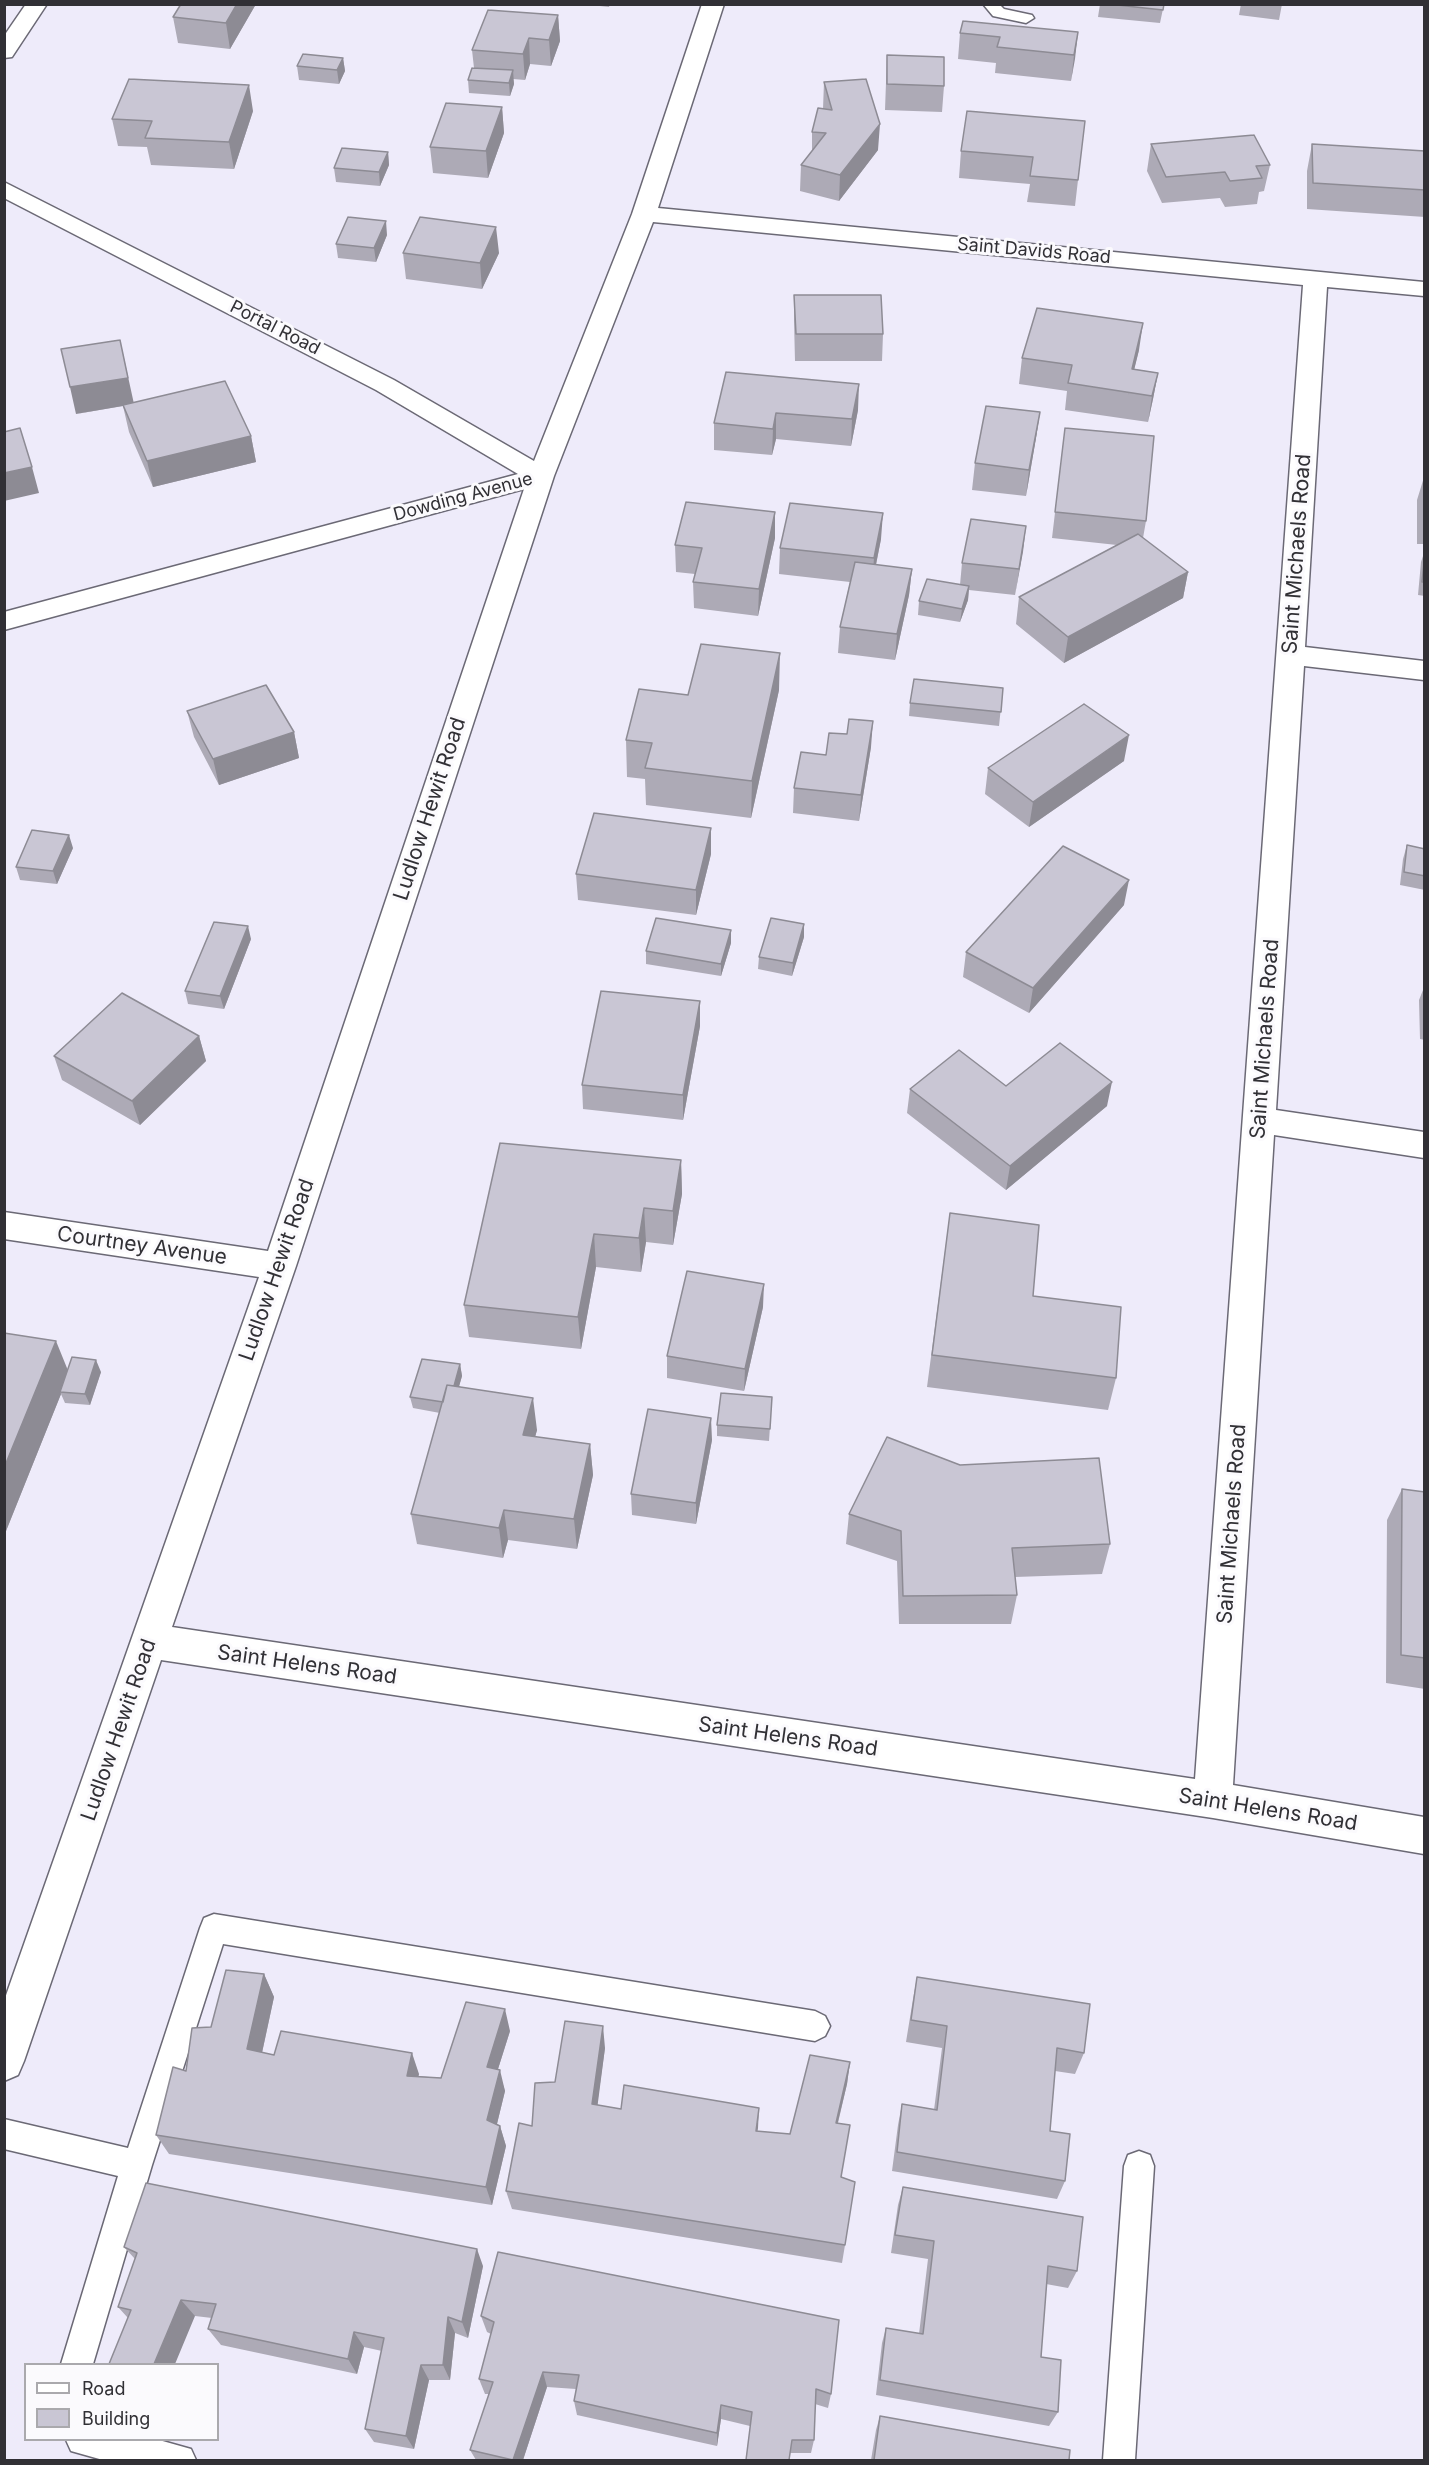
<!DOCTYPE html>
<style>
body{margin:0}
#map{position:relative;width:1429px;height:2465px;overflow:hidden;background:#eeebfa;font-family:Inter,sans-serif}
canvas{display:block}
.frame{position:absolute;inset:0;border:6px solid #313035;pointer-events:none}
.legend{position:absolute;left:24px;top:2363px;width:195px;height:78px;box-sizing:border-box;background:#fbfafd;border:2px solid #aaa9ad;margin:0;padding:8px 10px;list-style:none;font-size:18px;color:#313035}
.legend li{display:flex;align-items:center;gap:12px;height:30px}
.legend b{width:30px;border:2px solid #aaa9ad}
</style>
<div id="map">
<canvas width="1429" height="2465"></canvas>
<div class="frame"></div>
<ul class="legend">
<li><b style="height:8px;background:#fff"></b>Road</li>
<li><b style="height:16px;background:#c9c6d4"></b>Building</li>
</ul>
</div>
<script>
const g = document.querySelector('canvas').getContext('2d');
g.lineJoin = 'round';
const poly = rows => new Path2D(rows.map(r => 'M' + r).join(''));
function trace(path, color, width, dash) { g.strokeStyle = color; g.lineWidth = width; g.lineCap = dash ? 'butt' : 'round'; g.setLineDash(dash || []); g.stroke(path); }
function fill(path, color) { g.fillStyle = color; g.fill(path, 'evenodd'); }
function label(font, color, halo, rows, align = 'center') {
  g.font = font + ' Inter,sans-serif'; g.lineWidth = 6; g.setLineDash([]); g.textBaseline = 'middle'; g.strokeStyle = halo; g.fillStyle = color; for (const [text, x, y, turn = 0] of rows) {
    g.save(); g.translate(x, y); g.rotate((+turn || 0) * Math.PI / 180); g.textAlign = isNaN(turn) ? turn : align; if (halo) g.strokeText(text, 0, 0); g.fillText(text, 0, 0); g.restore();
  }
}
const service = poly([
 [983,4,999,4,1004,9,1032,15,1034,18,1026,23,993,16,983,4],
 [214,1914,815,2011,825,2016,830,2026,825,2036,815,2041,223,1944,152,2165,93,2364,61,2364,118,2176,4,2149,4,2119,128,2148,200,1928,204,1918,214,1914],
 [1139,2151,1150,2155,1154,2166,1135,2460,1103,2460,1124,2166,1128,2155,1139,2151],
 [66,2440,159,2440,191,2449,196,2460,103,2460,71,2451,66,2440]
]);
const minor = poly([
 [26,4,47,4,12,57,4,58,4,36,26,4],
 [702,4,724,4,658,208,1424,282,1424,296,1327,287,1305,647,1424,661,1424,680,1304,666,1276,1110,1424,1132,1424,1158,1274,1135,1233,1785,1424,1817,1424,1854,1213,1818,161,1660,24,2061,18,2075,4,2081,4,2001,259,1277,4,1239,4,1212,268,1251,524,489,4,630,4,612,518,474,376,390,4,198,4,182,394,380,534,461,632,214,702,4],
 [653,222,1303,285,1195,1779,172,1627,296,1266,554,476,653,222]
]);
const wall = poly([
 [181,4,256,4,230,49,178,43,173,17],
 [454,4,470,4,469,6],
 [581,4,610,4,609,7],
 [1100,4,1164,4,1160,23,1098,17],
 [1241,4,1282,4,1279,20,1239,15],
 [558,15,560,41,551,66,530,64,525,80,513,79,514,84,510,96,469,93,468,80,474,68,472,50],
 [1078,32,1071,81,995,73,996,63,958,59,960,33],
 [887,55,944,86,942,112,885,110],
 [343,58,345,71,339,84,299,80,297,66],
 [824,82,878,150,839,201,800,191,801,165,812,151,812,132,823,109],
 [502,107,504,133,488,178,433,173,430,147],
 [253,111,234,169,151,165,147,147,118,146,112,119],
 [967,111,1078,180,1075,206,1027,202,1030,184,959,178,961,151],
 [1151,144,1270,165,1264,191,1259,192,1257,204,1225,207,1220,198,1162,203,1147,171],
 [1312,144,1425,151,1425,217,1307,209,1307,171],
 [388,152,389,165,380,186,336,182,334,168],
 [387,235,376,262,338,258,336,244],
 [403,253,499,253,482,289,406,279],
 [794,295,883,334,882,361,795,361,794,321],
 [1139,350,1134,369,1158,373,1153,399,1148,422,1065,410,1067,391,1019,384,1022,358],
 [726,372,858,410,851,446,776,439,772,455,714,450,714,423],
 [134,402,251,436,256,462,153,487,129,432,123,406,76,414],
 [1040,412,1036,438,1026,496,972,490,975,463],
 [1065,428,1146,521,1143,538,1188,572,1183,598,1064,663,1016,624,1019,597,1117,545,1052,538],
 [1425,474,1425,544,1417,544,1417,500],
 [775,512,775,538,758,616,694,608,693,582,695,574,676,572,675,545],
 [1026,526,1015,595,969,590,968,600,960,622,918,615,919,601,960,585,962,563],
 [881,539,876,565,912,569,909,595,895,660,838,653,840,627,850,582,779,574,780,548],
 [1425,550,1425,596,1418,595,1421,562],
 [1003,688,999,726,909,716,910,703],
 [779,690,751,818,646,805,645,779,627,777,626,740,688,695],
 [187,711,294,732,299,758,219,785,194,737],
 [871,747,859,821,793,813,794,788,826,755],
 [1124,761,1029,827,985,794,988,768],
 [1407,845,1425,849,1425,890,1400,885,1403,859],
 [73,848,57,884,20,880,16,867],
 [711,854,696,915,578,900,576,874],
 [1124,905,1029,1013,963,977,966,952],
 [804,937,792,976,758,969,759,957],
 [251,939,224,1009,188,1004,185,991],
 [731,943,721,976,646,964,646,951],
 [1425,985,1425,1040,1420,1039,1419,1000],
 [700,1001,700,1026,683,1120,583,1109,582,1085],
 [199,1036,206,1061,140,1125,62,1080,54,1056],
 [1006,1086,1107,1106,1006,1190,907,1113,910,1089],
 [681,1160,682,1194,673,1245,646,1242,641,1272,596,1267,581,1349,469,1337,464,1305],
 [950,1213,1116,1378,1108,1410,927,1387],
 [763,1307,744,1391,667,1378,667,1356],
 [4,1333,68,1370,101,1372,90,1405,65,1403,61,1394,4,1536],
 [460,1364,462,1376,459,1386,537,1430,535,1437,590,1444,593,1475,577,1549,508,1540,503,1558,417,1544,411,1514,440,1413,413,1408,410,1397],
 [772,1397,769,1441,717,1436,717,1425],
 [712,1440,696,1524,632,1515,631,1494],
 [1402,1489,1425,1492,1425,1689,1386,1683,1387,1520],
 [849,1514,1110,1544,1102,1574,1015,1577,1017,1595,1011,1624,899,1624,897,1561,846,1544],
 [264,1974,274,1997,262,2053,274,2055,419,2074,418,2076,441,2078,510,2031,498,2069,505,2091,497,2124,500,2126,506,2146,492,2205,169,2154,156,2135,186,2071,211,2027],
 [917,1977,1084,2053,1075,2074,1055,2071,1050,2131,1065,2181,1057,2199,892,2171,898,2125,902,2104,934,2110,942,2048,906,2042,913,1999],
 [605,2048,597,2105,757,2131,790,2134,850,2062,847,2084,838,2123,845,2245,842,2263,512,2209,506,2191,532,2126,555,2082],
 [903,2187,1077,2271,1068,2288,1046,2284,1041,2357,1058,2412,1049,2426,876,2395,882,2343,886,2328,919,2334,928,2259,891,2253,898,2205],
 [124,2247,483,2266,468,2338,455,2333,450,2380,429,2380,414,2449,374,2442,365,2429,382,2351,364,2347,357,2374,221,2345,208,2329,212,2318,195,2316,128,2318,118,2307,135,2259],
 [498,2252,831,2394,828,2408,815,2404,814,2440,811,2453,790,2453,750,2426,721,2419,717,2446,577,2415,574,2401,576,2389,547,2387,523,2460,476,2460,470,2450,489,2394,485,2394,479,2379,491,2334,487,2332,481,2316],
 [880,2416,1069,2460,871,2460,876,2430]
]);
const shadedWall = poly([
 [237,4,256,4,230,49,226,23],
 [558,15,560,41,551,66,549,40],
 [1078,32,1075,59,1071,81,1074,55],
 [529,38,530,64,525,80,523,54],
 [343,58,345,71,339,84,337,70],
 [513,70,514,84,510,96,509,83],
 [249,85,253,111,234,169,229,142],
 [502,107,504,133,488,178,486,151],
 [880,124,878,150,839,201,840,175],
 [388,152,389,165,380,186,379,172],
 [386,221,387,235,376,262,374,248],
 [496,227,499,253,482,289,480,263],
 [1143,323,1139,350,1128,395,1132,369],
 [120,340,134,404,76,414,70,387],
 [1158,373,1153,399,1148,422,1152,396],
 [859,384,858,410,851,446,852,419],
 [1040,412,1036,438,1026,496,1029,470],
 [776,413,776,439,772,455,773,429],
 [251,436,256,462,153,487,147,461],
 [32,467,39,493,4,501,4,473],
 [775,512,775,538,758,616,759,589],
 [883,513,881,539,872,584,874,558],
 [1026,526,1023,552,1015,595,1019,569],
 [912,569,909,595,895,660,897,634],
 [1188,572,1183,598,1064,663,1068,637],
 [969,586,968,600,960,622,962,609],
 [780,653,779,690,751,818,752,781],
 [873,721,871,747,859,821,861,795],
 [294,732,299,758,219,785,213,759],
 [1129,735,1124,761,1029,827,1033,802],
 [711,828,711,854,696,915,696,890],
 [69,835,73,848,57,884,53,871],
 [1129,880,1124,905,1029,1013,1033,988],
 [804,924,804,937,792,976,793,963],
 [248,926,251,939,224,1009,220,996],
 [731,930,731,943,721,976,721,964],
 [700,1001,700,1026,683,1120,683,1095],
 [199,1036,206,1061,140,1125,132,1101],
 [1112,1082,1107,1106,1006,1190,1010,1166],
 [681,1160,682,1194,673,1245,673,1211],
 [644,1208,646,1242,641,1272,639,1238],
 [594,1234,596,1267,581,1349,578,1317],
 [764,1284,763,1307,744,1391,745,1369],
 [56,1341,69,1373,60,1392,61,1394,4,1536,4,1468],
 [96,1360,101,1372,90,1405,85,1394],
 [460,1364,462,1376,451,1415,449,1403],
 [533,1398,537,1430,527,1466,523,1435],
 [711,1418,712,1440,696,1524,696,1503],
 [590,1444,593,1475,577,1549,574,1519],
 [504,1510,508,1540,503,1558,499,1528],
 [264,1974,274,1997,258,2071,247,2049],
 [505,2009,510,2031,492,2088,487,2067],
 [603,2026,605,2048,595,2125,592,2104],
 [412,2053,419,2074,414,2096,407,2076],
 [850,2062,847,2084,833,2142,836,2123],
 [500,2070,505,2091,493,2140,487,2120],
 [759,2108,758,2128,755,2151,756,2131],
 [500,2126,506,2146,492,2205,486,2187],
 [477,2249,483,2266,468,2338,462,2322],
 [181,2300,195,2316,175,2364,154,2364],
 [448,2317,455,2333,450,2380,443,2365],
 [354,2332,364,2347,357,2374,348,2359],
 [421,2365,429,2380,414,2449,406,2436],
 [543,2372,547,2387,523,2460,513,2460],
 [721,2405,721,2419,717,2446,717,2433]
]);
const building = poly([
 [181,4,237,4,226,23,173,17,181,4],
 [1108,4,1164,4,1163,10,1108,4],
 [488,10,558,15,549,40,529,38,523,54,472,50,488,10],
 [963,21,1078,32,1074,55,997,47,1000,37,960,33,963,21],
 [303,54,343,58,337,70,297,66,303,54],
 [887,55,944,57,944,86,887,84,887,55],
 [472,68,513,70,509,83,468,80,472,68],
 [129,79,249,85,229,142,145,138,152,121,112,119,129,79],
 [866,79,880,124,840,175,801,165,826,133,812,132,818,108,832,110,824,82,866,79],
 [446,103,502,107,486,151,430,147,446,103],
 [967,111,1085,121,1078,180,1030,176,1033,157,961,151,967,111],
 [1254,135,1270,165,1256,166,1262,178,1230,181,1225,172,1166,177,1151,144,1254,135],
 [1312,144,1425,151,1425,190,1313,183,1312,144],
 [342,148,388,152,379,172,334,168,342,148],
 [348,217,386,221,374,248,336,244,348,217],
 [420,217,496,227,480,263,403,253,420,217],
 [794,295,881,295,883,334,796,334,794,295],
 [1037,308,1143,323,1132,369,1158,373,1152,396,1068,383,1072,365,1022,358,1037,308],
 [120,340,128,378,70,387,61,349,120,340],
 [726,372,859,384,852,419,776,413,773,429,714,423,726,372],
 [225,381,251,436,147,461,123,405,225,381],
 [986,406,1040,412,1029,470,975,463,986,406],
 [20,428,32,467,4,473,4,432,20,428],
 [1065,428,1154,436,1146,521,1055,512,1065,428],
 [686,502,775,512,759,589,693,582,702,548,675,545,686,502],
 [790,503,883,513,874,558,780,548,790,503],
 [971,519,1026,526,1019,569,962,563,971,519],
 [1138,534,1188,572,1068,637,1019,597,1138,534],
 [1425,554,1425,582,1422,582,1425,554],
 [855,562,912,569,897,634,840,627,855,562],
 [927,579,969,586,962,609,919,601,927,579],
 [701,644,780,653,752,781,645,768,652,743,626,740,639,689,688,695,701,644],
 [914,679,1003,688,1001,712,910,703,914,679],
 [266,685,294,732,213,759,187,711,266,685],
 [1084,704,1129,735,1033,802,988,768,1084,704],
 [849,719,873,721,861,795,794,788,801,752,826,755,829,733,847,734,849,719],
 [594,813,711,828,696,890,576,874,594,813],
 [32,830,69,835,53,871,16,867,32,830],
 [1407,845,1425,849,1425,876,1404,872,1407,845],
 [1063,846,1129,880,1033,988,966,952,1063,846],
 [656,918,731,930,721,964,646,951,656,918],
 [771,918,804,924,793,963,759,957,771,918],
 [214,922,248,926,220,996,185,991,214,922],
 [601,991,700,1001,683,1095,582,1085,601,991],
 [122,993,199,1036,132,1101,54,1056,122,993],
 [1060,1043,1112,1082,1010,1166,910,1089,959,1050,1006,1086,1060,1043],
 [500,1143,681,1160,673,1211,644,1208,639,1238,594,1234,578,1317,464,1305,500,1143],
 [950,1213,1039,1225,1033,1296,1121,1307,1116,1378,932,1355,950,1213],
 [687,1271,764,1284,745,1369,667,1356,687,1271],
 [4,1333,56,1341,4,1468,4,1333],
 [72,1357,96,1360,85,1394,60,1392,72,1357],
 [422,1359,460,1364,454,1386,447,1385,443,1402,410,1397,422,1359],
 [447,1385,533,1398,523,1435,590,1444,574,1519,504,1510,499,1528,411,1514,447,1385],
 [721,1393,772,1397,770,1429,717,1425,721,1393],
 [648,1409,711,1418,696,1503,631,1494,648,1409],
 [887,1437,960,1465,1099,1458,1110,1544,1012,1548,1017,1595,903,1596,901,1531,849,1514,887,1437],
 [1402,1489,1425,1492,1425,1658,1401,1655,1402,1489],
 [226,1970,264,1974,247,2049,274,2055,281,2031,412,2053,407,2076,441,2078,466,2002,505,2009,487,2067,500,2070,487,2120,500,2126,486,2187,156,2135,173,2067,186,2071,192,2028,211,2027,226,1970],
 [917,1977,1090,2004,1084,2053,1057,2048,1050,2131,1070,2134,1065,2181,897,2152,902,2104,937,2110,947,2026,911,2020,917,1977],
 [565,2021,603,2026,592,2104,621,2109,624,2085,759,2108,756,2131,790,2134,810,2055,850,2062,836,2123,850,2125,841,2177,855,2182,845,2245,506,2191,519,2123,532,2126,535,2083,555,2082,565,2021],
 [146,2183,477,2249,462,2322,448,2317,443,2365,421,2365,406,2436,365,2429,384,2338,354,2332,348,2359,208,2329,216,2304,181,2300,154,2364,109,2364,131,2310,118,2307,137,2253,124,2247,146,2183],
 [903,2187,1083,2217,1077,2271,1048,2266,1041,2357,1061,2360,1058,2412,880,2380,886,2328,923,2334,934,2241,895,2235,903,2187],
 [498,2252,839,2320,831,2394,816,2389,814,2440,792,2440,789,2460,746,2460,752,2412,721,2405,717,2433,574,2401,579,2375,543,2372,513,2460,470,2450,493,2382,479,2379,494,2322,481,2316,498,2252],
 [880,2416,1070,2450,1069,2460,874,2460,880,2416]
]);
const farStreetnames = [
 ["Saint Davids Road",1034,251,5],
 ["Portal Road",275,328,27],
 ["Dowding Avenue",463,497,-15]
];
const streetNames = [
 ["Saint Michaels Road",1297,554,-86],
 ["Ludlow Hewit Road",430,809,-72],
 ["Saint Michaels Road",1265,1039,-86],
 ["Courtney Avenue",142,1246,8],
 ["Ludlow Hewit Road",277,1270,-71],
 ["Saint Michaels Road",1232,1524,-86],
 ["Saint Helens Road",307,1665,8],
 ["Ludlow Hewit Road",119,1730,-71],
 ["Saint Helens Road",788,1737,8],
 ["Saint Helens Road",1268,1810,9]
];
trace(service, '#6b6975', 3);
trace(minor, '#6b6975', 3);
fill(service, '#fff');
fill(minor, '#fff');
fill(wall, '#adaab6');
fill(shadedWall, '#8d8b94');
fill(building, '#c9c6d4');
trace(building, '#8d8b94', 1.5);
label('18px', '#313035', '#fbfafd', farStreetnames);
label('21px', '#313035', '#fbfafd', streetNames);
</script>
